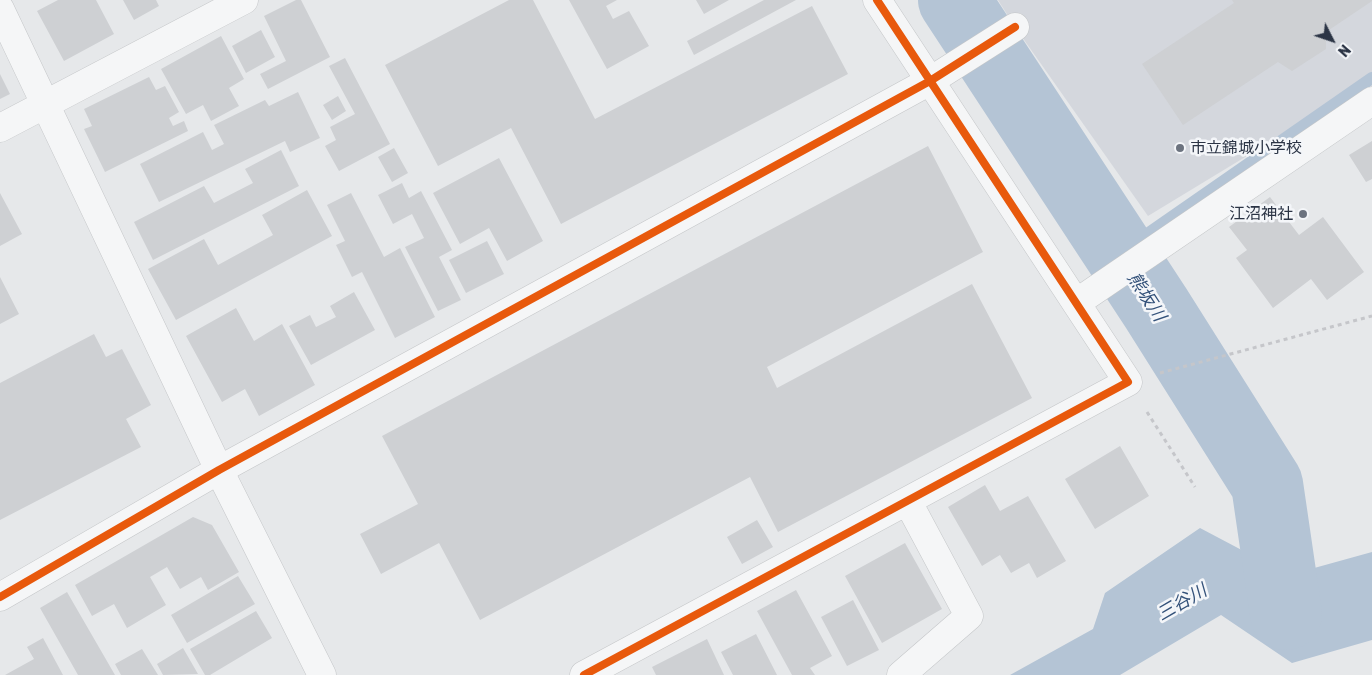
<!DOCTYPE html>
<meta charset="utf-8">
<style>
body{margin:0}
#map{position:relative;width:1372px;height:675px;overflow:hidden;background:#e6e8ea;font-family:Rubik,sans-serif}
canvas{display:block}
.north{position:absolute;left:1307px;top:15px;width:50px;height:50px;-webkit-text-stroke:4px #f4f6f9;paint-order:stroke;rotate:131deg;font-size:14px;font-weight:700;line-height:20px;text-align:center;color:#2b3445}
.north::after{content:'';display:block;margin:auto;width:18px;height:22px;background:#2b3445;clip-path:polygon(50% 0,100% 100%,50% 72%,0 100%)}
</style>
<div id="map">
<canvas width="1372" height="675"></canvas>
<div class="north">N</div>
</div>
<script>
const g = document.querySelector('canvas').getContext('2d');
g.lineJoin = 'round';
function fill(path, color) { g.fillStyle = color; g.fill(path, 'evenodd'); }
const poly = rows => new Path2D(rows.map(r => 'M' + r).join(''));
function trace(path, color, width, dash) { g.strokeStyle = color; g.lineWidth = width; g.lineCap = dash ? 'butt' : 'round'; g.setLineDash(dash || []); g.stroke(path); }
function label(font, color, halo, rows, align = 'center') {
  g.font = font + ' Rubik,"Noto Sans JP",sans-serif'; g.lineWidth = 5; g.setLineDash([]); g.textBaseline = 'middle'; g.strokeStyle = halo; g.fillStyle = color; for (const [text, x, y, turn = 0] of rows) {
    g.save(); g.translate(x, y); g.rotate((+turn || 0) * Math.PI / 180); g.textAlign = isNaN(turn) ? turn : align; if (halo) g.strokeText(text, 0, 0); g.fillText(text, 0, 0); g.restore();
  }
}
const built = poly([
 [998,0,1372,0,1372,80,1148,216,1015,27]
]);
const water = poly([
 [1200,528,1289,575,1372,552,1372,640,1292,663,1221,615,1120,675,1010,675,1093,629,1105,593]
]);
const stream = poly([
 [1120,253,1372,78]
]);
const river = poly([
 [954,0,1156,308,1267,484,1286,614]
]);
const building = poly([
 [58,0,96,0,114,34,64,61,37,11],
 [123,0,156,0,159,6,134,20],
 [296,0,301,0,330,57,268,89,260,74,286,61,264,16],
 [509,0,533,0,595,119,812,6,848,74,561,224,511,128,438,166,385,65],
 [569,0,617,0,606,6,613,19,629,11,649,46,607,69],
 [696,0,729,0,704,14],
 [764,0,796,0,694,55,687,41],
 [1232,0,1372,0,1372,1,1326,32,1326,49,1292,71,1278,62,1183,125,1142,64,1234,3],
 [261,30,275,57,246,73,232,46],
 [221,36,244,79,229,88,239,106,211,121,203,105,186,114,161,69],
 [345,58,390,144,339,171,325,146,336,140,330,127,355,114,329,66],
 [0,74,10,94,0,99],
 [149,77,156,90,165,86,179,112,169,118,173,126,184,121,188,131,105,172,84,129,92,126,84,109],
 [298,92,320,138,290,152,285,141,159,202,140,164,203,132,212,150,224,144,214,125,265,100,269,106],
 [338,96,346,111,332,120,323,105],
 [1372,141,1372,179,1366,182,1349,155],
 [928,146,983,252,767,367,777,388,972,284,1032,398,778,532,750,477,480,620,439,543,381,574,360,534,418,504,382,436],
 [394,148,408,173,392,182,378,157],
 [281,150,299,186,153,260,134,222,204,186,214,203,253,183,245,169],
 [499,158,543,241,507,261,489,228,460,244,433,193],
 [402,183,409,198,421,191,452,250,439,257,461,300,438,311,405,247,424,238,412,214,393,224,378,195],
 [307,190,332,236,176,320,148,269,204,239,218,265,273,235,262,215],
 [0,193,22,234,0,246],
 [351,193,384,257,400,248,435,317,395,338,362,272,352,277,336,245,345,241,327,205],
 [1270,197,1299,235,1323,217,1364,272,1327,300,1311,279,1273,308,1236,258,1247,250,1229,227],
 [487,241,504,274,466,293,449,260],
 [0,277,19,314,0,324],
 [354,292,375,330,311,365,289,326,310,315,316,327,336,317,330,306],
 [236,308,254,341,282,324,315,385,259,416,245,389,222,402,186,336],
 [94,334,106,357,122,349,151,405,126,419,141,447,0,520,0,383],
 [1120,446,1149,496,1095,529,1065,479],
 [985,485,1000,511,1028,496,1066,561,1037,578,1029,563,1011,573,1000,555,982,566,948,507],
 [193,517,212,525,239,572,208,590,201,577,180,589,167,567,150,577,166,605,127,628,114,604,92,616,75,585],
 [757,520,773,547,742,564,727,537],
 [905,543,942,609,882,643,845,576],
 [238,576,255,604,187,643,171,615],
 [796,590,832,656,810,668,815,675,792,675,757,611],
 [67,592,115,675,78,675,40,608],
 [853,600,879,650,847,666,821,617],
 [256,611,272,638,210,675,205,675,190,649],
 [756,634,777,675,733,675,721,652],
 [43,638,63,675,5,675,34,659,27,647],
 [707,639,724,675,656,675,652,667],
 [183,648,198,674,163,675,157,664],
 [142,649,158,675,121,675,115,664]
]);
const path = poly([
 [1160,373,1372,316],
 [1147,412,1195,487]
]);
const minor = poly([
 [0,128,244,0],
 [1076,303,1372,101],
 [0,597,219,470,930,81,1015,27],
 [584,675,1128,382,877,0],
 [901,675,969,616,908,502]
]);
const tertiary = poly([
 [0,9,219,470,322,675]
]);
const cycleway = poly([
 [0,597,219,470,930,81,1015,27],
 [584,675,1128,382,877,0]
]);
const markers = [
 [1180,148,5,"#6c737f"],
 [1303,214,5,"#6c737f"]
];
const poiNames = [
 ["市立錦城小学校",1190,148],
 ["江沼神社",1293,214,"right"]
];
const waterNames = [
 ["熊坂川",1146,297,57],
 ["三谷川",1182,603,-30]
];
fill(built, '#d4d7dd');
fill(water, '#b4c4d5');
trace(stream, '#b4c4d5', 12);
trace(river, '#b4c4d5', 72);
fill(building, '#ced0d3');
trace(minor, '#c4c6c8', 29);
trace(tertiary, '#c4c6c8', 29);
trace(path, '#c5c6ca', 3, [4, 4]);
trace(minor, '#f5f6f7', 28);
trace(tertiary, '#f5f6f7', 28);
trace(cycleway, '#e8590c', 8);
for (const [x, y, r, color] of markers) { const dot = new Path2D(); dot.arc(x, y, r, 0, 2 * Math.PI); g.fillStyle = color; g.fill(dot); trace(dot, '#f4f6f9', 2); }
label('16px', '#2b3445', '#f4f6f9', poiNames, 'left');
label('italic 18px', '#34527a', '#f4f6f9', waterNames);
</script>
